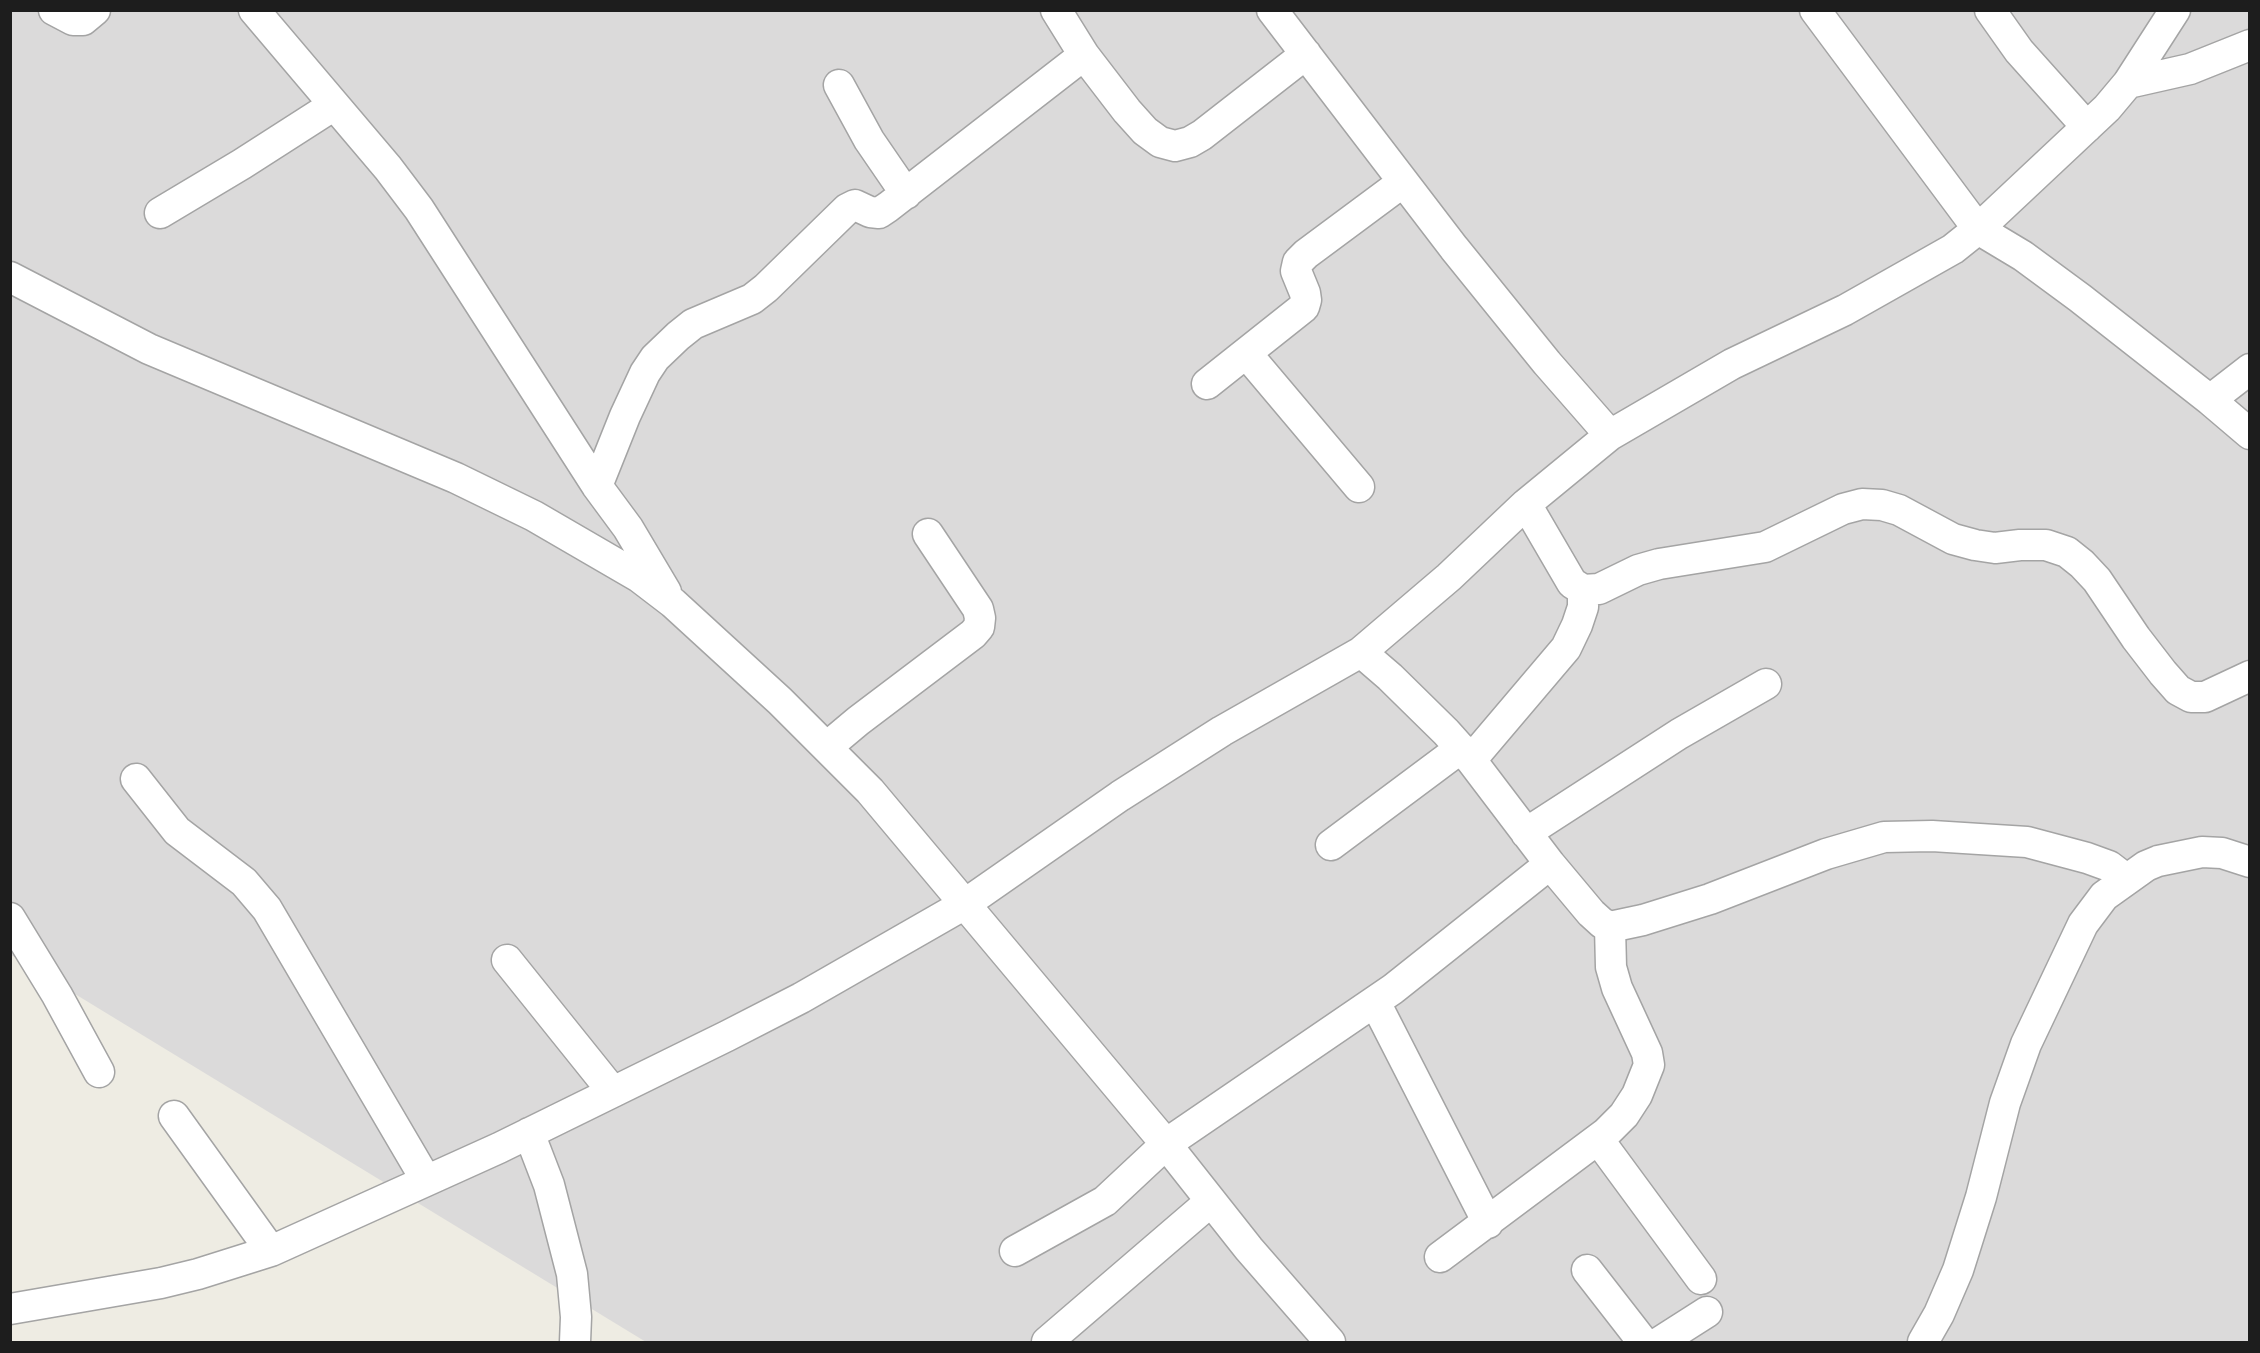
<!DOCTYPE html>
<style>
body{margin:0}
#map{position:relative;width:2260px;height:1353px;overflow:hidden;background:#eeece3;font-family:Commissioner,sans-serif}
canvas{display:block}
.frame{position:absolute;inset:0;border:12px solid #1d1d1d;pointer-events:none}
</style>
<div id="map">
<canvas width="2260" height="1353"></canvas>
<div class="frame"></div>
</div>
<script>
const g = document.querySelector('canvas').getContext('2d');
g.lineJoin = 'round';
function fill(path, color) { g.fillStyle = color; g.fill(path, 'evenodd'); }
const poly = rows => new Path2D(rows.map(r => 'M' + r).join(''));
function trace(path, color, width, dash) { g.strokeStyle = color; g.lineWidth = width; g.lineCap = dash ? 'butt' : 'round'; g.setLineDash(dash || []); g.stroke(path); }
const residential = poly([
 [10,11,2249,11,2249,1342,646,1342,11,955]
]);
const minor = poly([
 [54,10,73,20,83,20,95,10],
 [254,10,388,168,419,209,597,486,628,528,666,592],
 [1056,10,1084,55,1127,111,1145,131,1160,142,1175,146,1190,142,1202,135,1306,54],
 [1272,10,1454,248,1547,363,1610,435],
 [1815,10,1978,229,2023,256,2080,298,2210,400,2250,434],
 [1990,10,2019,51,2087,127],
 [2128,83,2190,69,2250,45],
 [839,85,869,140,906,194],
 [160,213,242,164,334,105],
 [10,277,149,349,456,478,534,516,639,577,673,603,780,701,870,791,1166,1144,1249,1249,1330,1342],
 [1246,353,1359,487],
 [1207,384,1304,307,1306,300,1305,293,1296,271,1298,262,1306,254,1403,182],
 [2210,400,2250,369],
 [597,486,625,416,645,373,655,358,678,336,693,324,752,299,766,288,847,209,855,205,870,212,879,213,888,207,1084,55],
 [1526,504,1572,583,1583,590,1599,589,1638,570,1659,564,1765,547,1843,509,1862,504,1882,505,1899,510,1953,539,1975,545,1995,548,2020,545,2046,545,2067,552,2082,564,2097,580,2136,638,2163,673,2178,690,2191,697,2205,697,2250,676],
 [1361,652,1390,677,1446,732,1471,760,1550,864,1591,913,1602,923,1610,927,1643,920,1710,899,1826,854,1884,837,1932,836,2027,842,2087,858,2109,866,2126,879],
 [827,747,858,721,973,634,979,627,980,618,978,609,928,534],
 [1471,760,1566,648,1577,625,1583,607,1583,590],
 [136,779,177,831,244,882,267,909,426,1180],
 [1526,833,1679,734,1766,684],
 [1331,845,1461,748],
 [10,918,57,995,99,1072],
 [507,960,613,1092],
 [1375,1002,1488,1223],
 [174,1116,271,1251],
 [529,1133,549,1185,572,1274,576,1317,575,1342],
 [1598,1139,1701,1279],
 [1015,1251,1105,1201,1166,1144,1393,989,1550,864],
 [1440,1257,1606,1133,1624,1115,1637,1095,1649,1065,1647,1053,1617,988,1611,967,1610,927],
 [1587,1270,1643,1342],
 [10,1309,161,1283,198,1274,271,1251,499,1148,727,1036,801,998,965,904,1120,796,1222,731,1361,652,1449,577,1526,504,1610,435,1732,364,1845,310,1953,249,1978,229,2107,108,2128,83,2175,10],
 [1047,1342,1210,1202],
 [1660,1342,1707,1312],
 [1923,1342,1939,1314,1958,1270,1981,1197,2005,1103,2026,1044,2083,924,2104,896,2146,866,2158,861,2202,852,2222,853,2250,862]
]);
fill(residential, '#dbdada');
trace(minor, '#a4a4a4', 33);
trace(minor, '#fff', 30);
</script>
